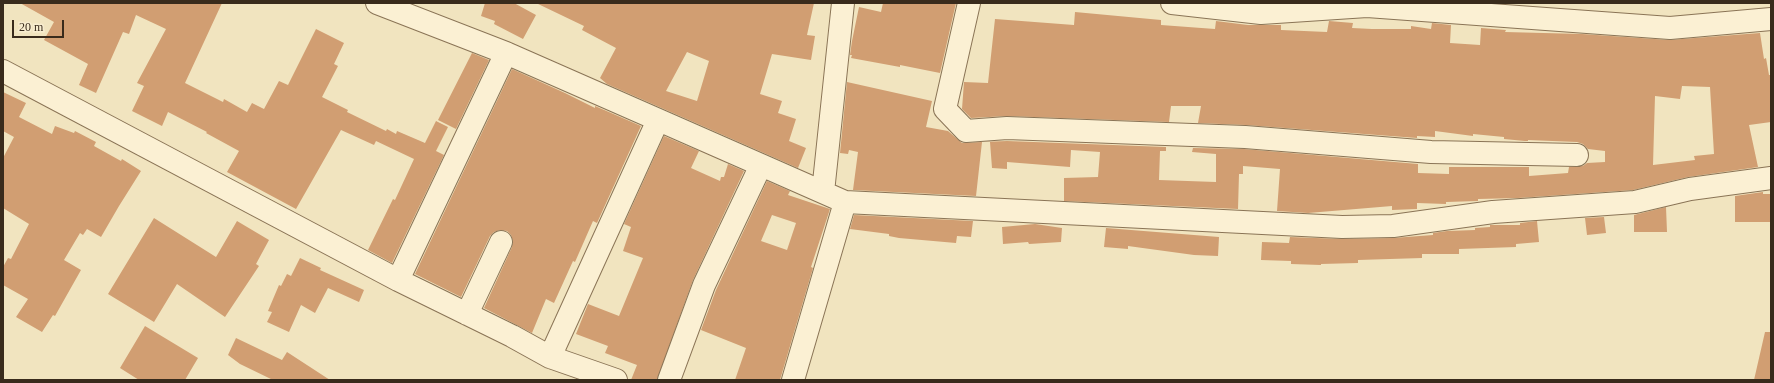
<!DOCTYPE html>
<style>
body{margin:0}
#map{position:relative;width:1774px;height:383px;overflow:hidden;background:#f1e4bf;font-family:"Times New Roman",serif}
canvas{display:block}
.frame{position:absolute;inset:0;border:4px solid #392b1c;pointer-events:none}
.scale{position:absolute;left:12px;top:20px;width:52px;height:18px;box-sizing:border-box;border:2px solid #392b1c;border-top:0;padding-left:5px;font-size:12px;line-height:14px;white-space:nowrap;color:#392b1c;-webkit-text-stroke:3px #f8edcf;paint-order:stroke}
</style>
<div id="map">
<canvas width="1774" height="383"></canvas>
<div class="frame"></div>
<div class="scale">20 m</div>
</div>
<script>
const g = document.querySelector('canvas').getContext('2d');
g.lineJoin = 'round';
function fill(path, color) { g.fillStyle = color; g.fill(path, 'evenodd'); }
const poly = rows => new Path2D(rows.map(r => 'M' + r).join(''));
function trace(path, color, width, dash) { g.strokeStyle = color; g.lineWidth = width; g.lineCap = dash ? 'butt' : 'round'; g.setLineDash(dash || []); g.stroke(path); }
const building = poly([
 [20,3,222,3,185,83,223,102,224,99,247,112,252,103,264,109,279,81,288,85,316,29,344,43,334,64,338,66,322,97,348,110,347,112,386,131,387,129,396,134,397,131,425,143,436,121,448,127,436,151,444,155,392,263,368,250,393,199,395,200,414,159,376,141,374,145,341,130,296,209,227,172,239,151,206,133,207,132,168,112,162,126,132,111,144,86,137,83,166,29,136,15,129,34,123,32,96,93,79,85,88,64,44,40,54,22],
 [485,3,514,3,536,15,523,39,494,24,495,21,481,16],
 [536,3,814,3,807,35,815,36,811,60,772,54,760,94,782,101,778,113,796,119,789,141,806,148,798,168,607,84,600,78,616,48,582,30,584,26],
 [687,52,709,61,697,101,666,91],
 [883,3,956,3,940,73,900,65,900,67,851,58,852,55,850,55,852,41,859,7,881,12],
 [1075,12,1161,20,1161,25,1215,29,1216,21,1248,25,1281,25,1281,30,1327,32,1329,21,1353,23,1352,28,1372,29,1411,29,1411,26,1431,29,1432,23,1451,25,1450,43,1480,45,1481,28,1506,30,1505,32,1582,34,1669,40,1760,33,1764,59,1766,58,1769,75,1771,75,1771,122,1749,125,1758,167,1688,177,1633,190,1518,198,1478,199,1478,201,1446,202,1446,204,1417,203,1417,209,1392,210,1392,206,1308,213,1277,211,1280,169,1243,166,1243,174,1239,174,1238,209,1064,201,1064,178,1098,177,1100,152,1071,150,1070,167,1007,162,1007,169,992,168,990,142,982,142,1007,141,1166,147,1166,151,1160,151,1159,180,1216,182,1216,154,1192,152,1193,148,1244,149,1418,164,1418,173,1449,174,1449,167,1529,167,1529,176,1568,173,1569,167,1583,166,1587,163,1605,162,1605,151,1588,149,1583,144,1577,142,1528,140,1528,141,1525,141,1504,139,1504,137,1473,134,1473,136,1435,131,1435,137,1417,136,1417,138,1246,125,1198,123,1201,106,1171,106,1169,122,1007,116,971,118,962,109,964,82,988,83,995,19,1074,25],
 [1682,86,1710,87,1714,154,1694,156,1695,160,1653,165,1655,96,1680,99],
 [472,53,489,60,456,129,438,120],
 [512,69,565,93,595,108,595,106,641,126,597,223,593,221,575,262,573,261,554,303,546,299,532,333,484,308,512,247,513,241,511,235,507,231,500,230,494,232,490,236,461,297,415,274],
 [847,82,932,101,926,127,948,131,962,143,982,142,976,196,853,190,858,152,849,150,848,154,840,153],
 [3,92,26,103,19,117,52,134,55,126,74,133,75,131,96,142,94,146,121,161,122,159,141,171,119,206,101,237,87,229,83,235,80,233,64,260,81,270,55,316,53,315,42,332,16,317,28,299,3,285,3,267,8,258,11,259,29,224,3,208,3,158,14,137,3,131],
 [664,136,699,151,691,168,720,181,721,177,724,177,728,164,744,171,693,280,657,380,631,380,637,365,605,353,608,346,576,334,588,304,619,316,643,258,623,251,631,227,624,224],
 [767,181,790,191,788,195,830,209,811,267,813,268,780,380,735,380,746,348,701,330,716,290],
 [772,215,796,223,787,250,761,241],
 [1763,192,1763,194,1771,194,1771,222,1735,222,1735,196],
 [1666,207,1667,232,1634,232,1634,215],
 [854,215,973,221,971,237,957,236,956,243,899,238,889,236,889,234,850,229],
 [1604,217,1606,233,1587,235,1585,218],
 [154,218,216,257,237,221,269,240,256,264,259,266,225,317,177,284,154,322,108,294],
 [1537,221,1539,242,1516,244,1516,247,1459,249,1459,254,1422,254,1422,258,1358,260,1358,263,1321,264,1321,265,1291,264,1291,261,1261,260,1262,242,1289,243,1290,237,1341,239,1393,238,1433,235,1433,233,1447,231,1475,230,1475,228,1490,227,1490,225,1520,225,1520,223],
 [1035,224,1062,228,1061,242,1029,244,1028,242,1003,244,1002,227],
 [1106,228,1219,237,1218,256,1194,255,1128,246,1128,249,1104,247],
 [300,258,321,268,320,270,364,290,359,302,328,288,315,313,301,305,289,332,267,322,272,312,268,311,279,285,281,286,287,274,291,276],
 [145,326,198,358,185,380,139,380,120,368],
 [1765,332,1771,332,1771,380,1754,380],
 [236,338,282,360,287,352,330,380,273,380,240,364,228,355]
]);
const minor = poly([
 [377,3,506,53,761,165],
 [969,3,945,109,966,131,1007,128,1245,137,1431,152,1577,155],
 [1172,3,1261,13,1367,6,1670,28,1771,19],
 [3,71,398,280,512,336,550,357,616,380],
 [823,192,843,3],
 [398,280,506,53],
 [467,314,501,242],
 [550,357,658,120],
 [669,380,704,285,761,165,845,202],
 [793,380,845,202,1342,227,1393,226,1493,212,1635,202,1690,189,1771,178]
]);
fill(building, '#d19e72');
trace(minor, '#8a7456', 24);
trace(minor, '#fbf0d3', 22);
</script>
